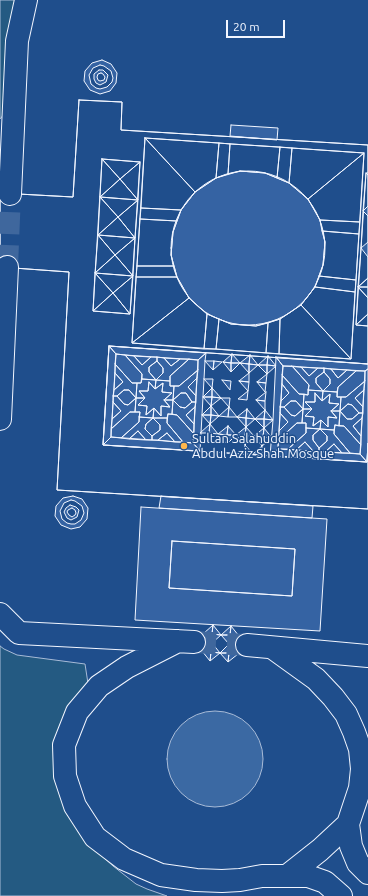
<!DOCTYPE html>
<style>
body{margin:0}
#map{position:relative;width:368px;height:896px;overflow:hidden;background:#1f4e8c;font-family:Ubuntu,sans-serif}
canvas{display:block}
.scale{position:absolute;left:226px;top:20px;width:59px;height:18px;box-sizing:border-box;border:2px solid #f2f6ff;border-top:0;padding-left:5px;font-size:12px;line-height:14px;white-space:nowrap;color:#f2f6ff;-webkit-text-stroke:3px #1f4e8c;paint-order:stroke}
</style>
<div id="map">
<canvas width="368" height="896"></canvas>
<div class="scale">20 m</div>
</div>
<script>
const g = document.querySelector('canvas').getContext('2d');
g.lineJoin = 'round';
function fill(path, color) { g.fillStyle = color; g.fill(path, 'evenodd'); }
const poly = rows => new Path2D(rows.map(r => 'M' + r).join(''));
function trace(path, color, width, dash) { g.strokeStyle = color; g.lineWidth = width; g.lineCap = dash ? 'butt' : 'round'; g.setLineDash(dash || []); g.stroke(path); }
function label(font, color, halo, rows, align = 'center') {
  g.font = font + ' Ubuntu,sans-serif'; g.lineWidth = 3; g.setLineDash([]); g.textBaseline = 'middle'; g.strokeStyle = halo; g.fillStyle = color; for (const [text, x, y, turn = 0] of rows) {
    g.save(); g.translate(x, y); g.rotate((+turn || 0) * Math.PI / 180); g.textAlign = isNaN(turn) ? turn : align; if (halo) g.strokeText(text, 0, 0); g.fillText(text, 0, 0); g.restore();
  }
}
const green = poly([
 [0,0,15,0,5,113,0,119,0,0],
 [0,646,4,649,17,655,85,664,89,690,61,729,101,855,113,866,136,884,147,889,167,896,0,896,0,646]
]);
const water = poly([
 '167 759a48 48 0 1 1 96 0a48 48 0 1 1-96 0Z'
]);
const building = poly([
 [102,60,111,64,117,73,116,83,110,91,100,94,90,90,84,81,85,71,92,63,102,60],
 [100,65,104,66,111,71,113,78,112,82,107,87,100,89,96,88,91,84,89,75,93,68,100,65],
 [99,70,103,70,108,75,106,82,100,85,96,83,94,79,94,74,99,70],
 [101,73,103,74,105,77,104,80,100,81,98,80,97,77,98,74,101,73],
 [79,100,122,102,121,130,368,145,368,173,366,173,356,325,368,326,368,364,109,346,103,445,367,462,368,443,368,509,57,490,69,272,0,267,0,193,73,197,79,100],
 [145,138,364,153,351,359,132,343,145,138],
 [102,159,140,162,130,314,93,311,102,159],
 [79,100,122,102,121,130,368,145,368,364,109,346,103,445,367,462,368,443,368,509,57,490,69,272,0,267,0,193,73,197,79,100],
 [240,171,265,173,289,183,308,199,320,220,325,242,323,265,315,287,301,305,280,319,256,326,231,324,207,314,189,298,177,277,171,255,173,232,181,210,195,192,216,178,240,171],
 [231,125,278,128,277,140,230,136,231,125],
 [145,138,219,143,216,178,195,192,145,138],
 [145,138,195,192,181,210,141,208,145,138],
 [219,143,230,144,228,174,216,178,219,143],
 [230,144,280,147,277,178,265,173,240,171,228,174,230,144],
 [280,147,292,148,289,183,277,178,280,147],
 [292,148,364,153,308,199,289,183,292,148],
 [364,153,360,222,320,220,308,199,364,153],
 [102,159,140,162,120,179,102,159],
 [102,159,120,179,100,197,102,159],
 [140,162,138,200,120,179,140,162],
 '171 248a77 77 0 1 1 154 0a77 77 0 1 1-154 0Z',
 [366,173,368,175,368,206,363,211,366,173],
 [120,179,138,200,100,197,120,179],
 [100,197,138,200,118,217,100,197],
 [100,197,118,217,98,235,100,197],
 [138,200,135,238,118,217,138,200],
 [141,208,181,210,177,221,140,219,141,208],
 [363,211,368,216,368,242,361,248,363,211],
 [118,217,135,238,98,235,118,217],
 [140,219,177,221,173,232,171,255,174,266,137,266,140,219],
 [320,220,360,222,359,234,322,231,320,220],
 [322,231,359,234,356,280,319,276,323,265,325,242,322,231],
 [98,235,135,238,115,255,98,235],
 [98,235,115,255,95,273,98,235],
 [135,238,133,276,115,255,135,238],
 [361,248,368,257,368,278,358,287,361,248],
 [115,255,133,276,95,273,115,255],
 [137,266,174,266,177,277,136,277,137,266],
 [95,273,133,276,113,293,95,273],
 [95,273,113,293,93,311,95,273],
 [133,276,130,314,113,293,133,276],
 [319,276,356,280,355,292,315,287,319,276],
 [136,277,177,277,189,298,132,343,136,277],
 [368,278,368,287,358,287,368,278],
 [315,287,355,292,351,359,301,305,315,287],
 [358,287,368,287,368,298,358,287],
 [358,287,368,298,368,314,356,325,358,287],
 [113,293,130,314,93,311,113,293],
 [189,298,207,314,204,349,132,343,189,298],
 [301,305,351,359,279,354,280,319,301,305],
 [207,314,219,319,216,349,204,349,207,314],
 [368,314,368,326,356,325,368,314],
 [219,319,231,324,256,326,268,323,266,353,216,349,219,319],
 [280,319,279,354,266,353,268,323,280,319],
 [109,346,116,354,111,437,103,445,109,346],
 [109,346,206,353,198,360,125,355,116,354,109,346],
 [206,353,205,361,200,451,193,443,198,360,206,353],
 [116,354,125,355,142,374,141,383,132,383,115,364,116,354],
 [232,354,240,363,231,363,232,354],
 [232,354,231,363,223,362,232,354],
 [125,355,134,356,142,365,151,357,157,357,157,361,149,367,149,372,156,380,142,379,142,374,125,355],
 [250,355,258,365,249,364,250,355],
 [250,355,249,364,240,363,250,355],
 [134,356,151,357,142,365,134,356],
 [268,356,276,366,267,365,268,356],
 [268,356,267,365,258,365,268,356],
 [157,357,164,358,171,366,180,359,189,359,170,376,170,381,156,380,163,373,163,368,157,361,157,357],
 [276,357,283,366,278,449,270,456,273,420,276,357],
 [276,357,368,364,368,369,365,371,283,366,276,357],
 [164,358,180,359,171,366,164,358],
 [189,359,198,360,198,370,179,386,170,386,170,376,189,359],
 [157,361,163,368,163,373,156,380,149,372,149,367,157,361],
 [205,361,214,361,213,370,205,361],
 [214,361,222,362,213,370,214,361],
 [223,362,231,363,231,372,223,362],
 [231,363,240,363,231,372,231,363],
 [240,363,249,364,249,373,240,363],
 [115,364,132,383,137,383,136,398,129,390,124,390,117,396,113,396,114,390,123,382,115,373,115,364],
 [249,364,258,365,249,373,249,364],
 [258,365,267,365,267,374,258,365],
 [267,365,276,366,267,374,267,365],
 [283,366,292,366,309,385,308,395,299,394,282,375,283,366],
 [292,366,301,367,309,376,318,368,324,368,324,372,316,378,316,383,323,391,308,390,309,385,292,366],
 [301,367,318,368,309,376,301,367],
 [324,368,331,369,338,378,347,370,356,371,338,387,337,392,323,391,330,384,330,379,324,372,324,368],
 [331,369,347,370,338,378,331,369],
 [368,369,368,443,367,462,360,454,365,371,368,369],
 [198,370,197,378,188,387,196,396,196,402,192,402,186,393,181,393,173,400,174,386,179,386,198,370],
 [356,371,365,371,365,381,346,397,337,397,338,387,356,371],
 [324,372,330,379,330,384,323,391,316,383,316,378,324,372],
 [115,373,123,382,114,390,115,373],
 [249,373,249,382,239,381,249,373],
 [267,374,266,383,257,382,267,374],
 [282,375,299,394,304,394,303,409,296,401,291,401,284,407,280,407,281,401,289,393,282,384,282,375],
 [197,378,196,396,188,387,197,378],
 [142,379,156,380,155,389,149,382,148,391,139,391,145,398,136,398,137,383,141,383,142,379],
 [204,379,213,379,212,388,204,379],
 [156,380,170,381,170,386,174,386,173,400,164,400,172,393,162,392,163,383,155,389,156,380],
 [222,380,231,381,230,390,222,380],
 [239,381,249,382,248,391,239,381],
 [365,381,364,390,355,398,363,407,363,413,359,413,352,405,348,404,340,411,341,397,346,397,365,381],
 [149,382,155,389,163,383,162,392,172,393,164,400,170,407,161,406,161,416,154,408,146,415,147,406,138,405,145,398,139,391,148,391,149,382],
 [257,382,266,383,265,392,257,382],
 [282,384,289,393,281,401,282,384],
 [212,388,221,398,212,397,212,388],
 [212,388,212,397,203,397,212,388],
 [124,390,129,390,136,398,128,405,124,404,117,396,124,390],
 [308,390,323,391,322,401,315,393,315,402,305,402,312,409,303,409,304,394,308,395,308,390],
 [364,390,363,407,355,398,364,390],
 [248,391,247,400,238,399,248,391],
 [323,391,337,392,337,397,341,397,340,411,331,411,339,404,329,403,330,394,322,401,323,391],
 [266,392,265,401,256,400,266,392],
 [181,393,186,393,192,402,185,408,180,407,173,400,181,393],
 [315,393,322,401,330,394,329,403,339,404,331,411,337,418,328,417,328,427,321,420,313,426,314,417,305,416,312,409,305,402,315,402,315,393],
 [113,396,117,396,124,404,128,405,136,398,135,412,130,412,111,429,112,419,121,411,113,402,113,396],
 [203,397,212,397,211,406,203,397],
 [212,397,221,398,211,406,212,397],
 [136,398,145,398,138,405,147,406,146,415,154,408,153,418,139,417,140,412,135,412,136,398],
 [221,398,230,398,229,407,221,398],
 [164,400,173,400,172,414,168,414,167,418,153,418,154,408,161,416,161,406,170,407,164,400],
 [173,400,180,407,185,408,192,402,196,402,195,407,186,415,194,424,194,434,177,415,172,414,173,400],
 [256,400,265,401,265,410,256,400],
 [291,401,296,401,303,409,295,416,291,415,284,407,291,401],
 [113,402,121,411,112,419,113,402],
 [348,404,352,405,359,413,352,419,347,419,340,411,348,404],
 [211,406,219,416,211,415,211,406],
 [211,406,211,415,202,415,211,406],
 [195,407,194,424,186,415,195,407],
 [229,407,237,417,228,417,229,407],
 [229,407,228,417,219,416,229,407],
 [280,407,284,407,291,415,295,416,303,409,302,423,297,423,278,440,279,431,288,422,280,413,280,407],
 [247,409,255,419,246,418,247,409],
 [247,409,246,418,237,417,247,409],
 [303,409,312,409,305,416,314,417,313,426,321,420,320,429,306,428,306,423,302,423,303,409],
 [265,410,273,420,264,419,265,410],
 [265,410,264,419,255,419,265,410],
 [331,411,340,411,339,426,335,425,334,430,320,429,321,420,328,427,328,417,337,418,331,411],
 [340,411,347,419,352,419,359,413,363,413,362,418,353,426,361,436,361,445,344,426,339,426,340,411],
 [130,412,140,412,139,422,121,438,111,437,111,429,130,412],
 [280,413,288,422,279,431,280,413],
 [168,414,177,415,194,434,193,443,183,442,167,423,168,414],
 [202,415,211,415,210,424,202,415],
 [211,415,219,416,210,424,211,415],
 [139,417,153,418,146,424,145,429,152,436,152,440,146,440,138,431,129,439,121,438,139,422,139,417],
 [237,417,246,418,246,427,237,417],
 [153,418,160,425,160,430,152,436,145,429,146,424,153,418],
 [153,418,167,418,167,423,183,442,175,442,167,433,158,440,152,440,152,436,160,430,160,425,153,418],
 [246,418,255,419,246,427,246,418],
 [362,418,361,436,353,426,362,418],
 [255,419,264,419,264,428,255,419],
 [264,419,273,420,264,428,264,419],
 [297,423,306,423,306,433,288,449,278,449,278,440,297,423],
 [210,424,218,434,209,433,210,424],
 [210,424,209,433,200,433,210,424],
 [335,425,344,426,361,445,360,454,350,453,334,434,335,425],
 [228,426,236,435,227,435,228,426],
 [228,426,227,435,218,434,228,426],
 [246,427,254,436,245,436,246,427],
 [246,427,245,436,236,435,246,427],
 [264,428,272,438,263,437,264,428],
 [264,428,263,437,254,436,264,428],
 [306,428,320,429,313,435,313,440,319,448,319,451,313,451,305,442,296,450,288,449,306,433,306,428],
 [320,429,327,436,327,441,319,448,313,440,313,435,320,429],
 [320,429,334,430,334,434,350,453,342,453,334,444,325,452,319,451,319,448,327,441,327,436,320,429],
 [138,431,146,440,129,439,138,431],
 [167,433,175,442,158,440,167,433],
 [218,434,227,435,227,444,218,434],
 [227,435,236,435,227,444,227,435],
 [236,435,245,436,245,445,236,435],
 [245,436,254,436,245,445,245,436],
 [254,436,263,437,262,446,254,436],
 [111,437,193,443,200,451,103,445,111,437],
 [263,437,272,438,262,446,263,437],
 [305,442,313,451,296,450,305,442],
 [334,444,342,453,325,452,334,444],
 [245,445,253,454,244,454,245,445],
 [262,446,262,455,253,454,262,446],
 [278,449,360,454,367,462,270,456,278,449],
 [73,496,82,499,88,508,87,519,80,527,71,529,61,525,55,516,56,506,63,498,73,496],
 [71,500,75,501,82,506,84,513,81,520,75,524,71,524,67,523,62,519,60,511,64,503,71,500],
 [161,496,313,506,312,518,159,508,161,496],
 [70,505,76,507,79,510,77,517,71,520,67,518,64,512,66,508,70,505],
 [72,508,75,510,76,513,75,515,72,517,69,515,67,512,68,510,72,508],
 [141,507,327,519,320,631,135,620,141,507],
 [172,541,295,549,292,596,169,588,172,541],
 [172,541,295,549,292,596,169,588,172,541],
 [213,625,221,635,212,634,213,625],
 [213,625,212,634,203,634,213,625],
 [231,626,239,636,230,635,231,626],
 [231,626,230,635,221,635,231,626],
 [203,634,212,634,212,643,203,634],
 [212,634,221,635,212,643,212,634],
 [221,635,230,635,229,644,221,635],
 [230,635,239,636,229,644,230,635],
 [212,643,220,653,211,652,212,643],
 [212,643,211,652,202,651,212,643],
 [229,644,229,653,220,653,229,644],
 [229,644,238,654,229,653,229,644],
 [202,651,211,652,210,661,202,651],
 [211,652,220,653,210,661,211,652],
 [220,653,229,653,228,662,220,653],
 [229,653,238,654,228,662,229,653]
]);
const minorTunnel = poly([
 [7,267,10,194],
 [194,642,247,645]
]);
const minor = poly([
 [10,194,17,41,26,0],
 [0,419,7,267],
 [0,614,19,633,194,642],
 [178,641,127,667,99,686,77,712,64,745,65,776,75,806,95,837,124,859,161,875,196,880,222,881,240,880,262,876,287,876,320,850,348,824,360,788,362,769,360,749,354,732,346,714,333,697,316,679,273,648],
 [247,645,368,656],
 [348,824,351,846,358,863,368,873],
 [287,876,308,876,325,882,341,896]
]);
const markers = [
 [184,446,4,"#ffb74d"]
];
const poiNames = [
 ["Sultan Salahuddin",192,439],
 ["Abdul Aziz Shah Mosque",192,454]
];
fill(green, '#245a82');
trace(green, '#a8bbd7', 1);
fill(water, '#3b69a3');
trace(water, '#a8bbd7', 1);
fill(building, '#3563a3');
trace(building, '#f2f6ff', 1);
trace(minorTunnel, '#3f679d', 22, [22, 11]);
trace(minor, '#f2f6ff', 24);
trace(minor, '#1f4e8c', 22);
for (const [x, y, r, color] of markers) { const dot = new Path2D(); dot.arc(x, y, r, 0, 2 * Math.PI); g.fillStyle = color; g.fill(dot); trace(dot, '#1f4e8c', 1.5); }
label('13px', '#f2f6ff', '#1f4e8c', poiNames, 'left');
</script>
